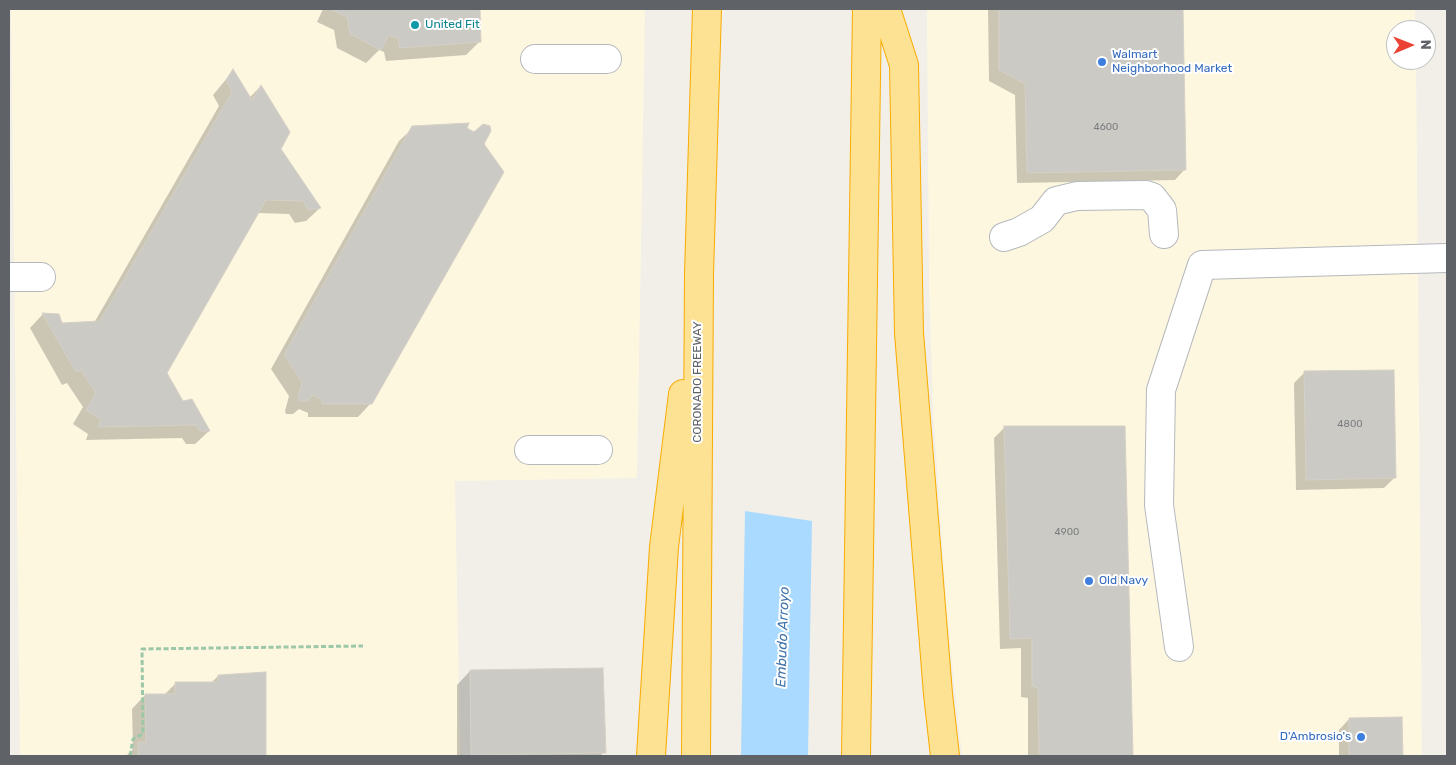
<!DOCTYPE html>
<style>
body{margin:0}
#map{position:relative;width:1456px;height:765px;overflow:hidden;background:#f1efe8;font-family:Rubik,sans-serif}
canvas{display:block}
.frame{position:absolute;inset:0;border:10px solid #5f6368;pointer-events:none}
.north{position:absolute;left:1386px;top:20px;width:50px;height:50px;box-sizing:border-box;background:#fff;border:1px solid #bfc1c3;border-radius:50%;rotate:89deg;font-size:14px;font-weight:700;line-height:20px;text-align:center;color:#5f6368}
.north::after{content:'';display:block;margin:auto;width:18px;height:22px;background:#ea4335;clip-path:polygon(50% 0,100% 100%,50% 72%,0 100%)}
</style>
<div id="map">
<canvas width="1456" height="765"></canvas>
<div class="frame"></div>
<div class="north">N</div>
</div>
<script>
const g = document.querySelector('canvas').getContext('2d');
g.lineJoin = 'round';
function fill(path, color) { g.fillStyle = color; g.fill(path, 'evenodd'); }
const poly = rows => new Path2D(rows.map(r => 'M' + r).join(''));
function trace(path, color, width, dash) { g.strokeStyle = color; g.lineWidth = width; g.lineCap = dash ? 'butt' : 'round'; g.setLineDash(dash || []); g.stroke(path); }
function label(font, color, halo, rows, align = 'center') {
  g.font = font + ' Rubik,sans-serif'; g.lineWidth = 4; g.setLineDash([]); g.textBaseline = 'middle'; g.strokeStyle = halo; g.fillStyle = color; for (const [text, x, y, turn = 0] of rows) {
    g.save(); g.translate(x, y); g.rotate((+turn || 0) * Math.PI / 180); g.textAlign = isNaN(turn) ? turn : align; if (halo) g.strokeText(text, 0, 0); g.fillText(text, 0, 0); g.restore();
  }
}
const commercial = poly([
 [11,9,645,9,637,478,455,481,460,756,20,756],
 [927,9,1415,9,1415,30,1396,30,1396,60,1416,60,1422,756,962,756,947,616,933,410,929,286]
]);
const water = poly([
 [745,511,812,521,808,756,741,756]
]);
const shadow = poly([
 [323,9,479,9,479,42,466,55,386,61,384,52,379,50,366,63,337,48,334,30,317,22],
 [988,9,1182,9,1185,169,1175,180,1017,183,1015,95,989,81],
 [233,71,249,98,260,87,280,149,320,208,306,221,295,223,289,214,257,213,165,373,182,402,209,431,195,444,186,444,182,438,86,440,88,434,73,424,83,407,67,383,62,385,30,328,43,314,61,324,94,323,219,106,213,95],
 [413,128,371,403,358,417,308,417,308,413,299,409,293,414,286,414,285,411,289,396,271,369,399,141],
 [1305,372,1395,477,1384,488,1296,490,1294,383],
 [1005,427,1124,427,1132,756,1028,756,1028,698,1021,697,1021,648,1000,649,994,438],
 [470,671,604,752,600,756,457,756,457,685],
 [265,673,265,756,126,756,133,749,132,709,145,695,164,695,176,683,211,683,218,676],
 [1349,719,1401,719,1402,756,1339,756,1339,730]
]);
const building = poly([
 [330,9,480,9,481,42,400,48,398,39,389,35,381,50,350,34,347,17,330,9],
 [999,9,1183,9,1186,170,1027,173,1025,84,999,70,999,9],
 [233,69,252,100,261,85,290,132,281,149,321,208,308,210,303,201,266,200,167,373,183,401,192,399,210,431,200,431,196,425,98,427,101,420,86,410,96,393,81,370,76,372,42,313,59,314,62,323,100,321,232,92,226,80,233,69],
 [469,123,467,128,474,132,483,124,490,126,491,131,484,144,504,172,372,404,322,404,321,399,312,395,308,401,300,401,298,397,302,382,284,355,412,126,469,123],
 [1394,370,1396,478,1306,480,1304,371,1394,370],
 [1004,426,1125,426,1133,756,1039,756,1038,688,1032,686,1032,638,1010,639,1004,426],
 [603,668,606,753,471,755,470,670,603,668],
 [266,672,266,756,138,756,138,742,146,742,145,694,175,694,175,682,218,682,218,675,266,672],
 [1402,717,1403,756,1349,756,1349,718,1402,717]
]);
const path = poly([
 [130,756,133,739,143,734,142,649,363,646]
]);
const minor = poly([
 [535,59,607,59],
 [1004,237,1019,232,1042,219,1056,201,1077,196,1146,195,1152,197,1162,210,1164,234],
 [9,277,41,277],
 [529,450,598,450],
 [1179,647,1159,505,1161,390,1202,265,1447,258]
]);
const highway = poly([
 [886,9,904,65,909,333,938,694,945,756],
 [651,756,664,547,683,394],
 [696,756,699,274,707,9],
 [856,756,867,9]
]);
const markers = [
 [415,25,5,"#0f9aa8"],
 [1102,62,5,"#3f7fe0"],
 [1089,581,5,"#3f7fe0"],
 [1361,737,5,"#3f7fe0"]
];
const numberNames = [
 ["4600",1106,127],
 ["4800",1350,424],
 ["4900",1067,532]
];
const cultureNames = [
 ["United Fit",425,25]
];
const shopNames = [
 ["Walmart",1112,55],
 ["Neighborhood Market",1112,69],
 ["Old Navy",1099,581],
 ["D'Ambrosio's",1351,737,"right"]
];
const streetNames = [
 ["CORONADO FREEWAY",698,382,-90]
];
const waterNames = [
 ["Embudo Arroyo",783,637,-88]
];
fill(commercial, '#fef7e0');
fill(water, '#aadaff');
fill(shadow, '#0003');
fill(building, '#cccac5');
trace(building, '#d6d1c6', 1);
trace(minor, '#b5b8bc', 30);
trace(highway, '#f9ab00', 30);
trace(path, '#9cc7a9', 3, [5, 2.5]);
trace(minor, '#fff', 28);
trace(highway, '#fde293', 28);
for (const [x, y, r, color] of markers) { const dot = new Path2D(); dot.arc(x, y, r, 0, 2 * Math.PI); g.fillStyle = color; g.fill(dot); trace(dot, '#fff', 2); }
label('10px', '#7a7d7f', null, numberNames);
label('12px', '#0d838f', '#fff', cultureNames, 'left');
label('12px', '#366cbe', '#fff', shopNames, 'left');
label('12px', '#5f6368', '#fff', streetNames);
label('italic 14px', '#4174aa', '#fff', waterNames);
</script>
